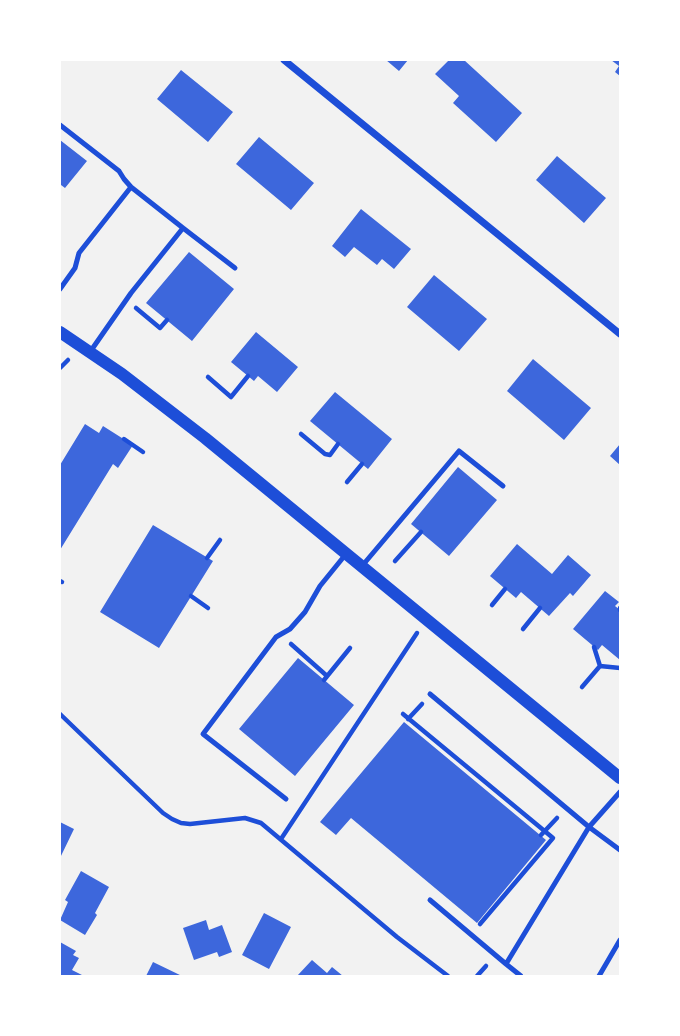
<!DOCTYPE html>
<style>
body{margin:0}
#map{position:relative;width:680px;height:1036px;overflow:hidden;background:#f2f2f2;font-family:"Varela Round",sans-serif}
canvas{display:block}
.frame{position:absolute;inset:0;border:61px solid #fff;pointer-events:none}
</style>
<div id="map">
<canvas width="680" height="1036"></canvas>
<div class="frame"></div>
</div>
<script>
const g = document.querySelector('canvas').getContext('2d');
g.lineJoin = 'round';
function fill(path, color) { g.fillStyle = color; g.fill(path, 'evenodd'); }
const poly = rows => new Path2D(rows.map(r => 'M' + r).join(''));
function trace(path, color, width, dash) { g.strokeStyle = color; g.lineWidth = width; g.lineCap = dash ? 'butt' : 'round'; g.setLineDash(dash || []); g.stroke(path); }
const building = poly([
 [386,60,408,60,399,71],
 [449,60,464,60,522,113,496,142,453,103,459,96,435,74],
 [611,60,620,60,620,76,615,72,619,66],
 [181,70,233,112,208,142,157,99],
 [259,137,314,183,291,210,236,164],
 [60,140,87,161,65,188,61,185,60,187],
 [557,156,606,198,584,223,536,180],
 [361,209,411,249,394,269,382,259,377,265,354,247,345,257,332,246],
 [189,252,234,289,192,341,146,303],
 [434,275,487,319,459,351,407,307],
 [256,332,298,367,277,392,258,376,254,381,231,362],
 [533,359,591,408,564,440,507,391],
 [335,392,392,439,368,469,310,421],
 [85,424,99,433,103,426,133,445,118,468,113,464,60,550,60,465],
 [620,444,620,465,610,456],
 [458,467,497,500,449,556,411,524],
 [153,525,213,561,159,648,100,612],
 [517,544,552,574,568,555,591,575,573,596,570,593,549,616,521,592,516,598,490,576],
 [605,591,619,602,615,606,620,610,620,660,602,645,598,650,573,629],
 [298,658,354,705,295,776,239,729],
 [404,722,546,840,477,923,351,818,336,835,320,822],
 [60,822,74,829,60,858],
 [81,871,109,887,95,913,97,915,85,935,60,920,68,902,65,900],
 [264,913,291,927,269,969,242,955],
 [206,920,209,930,222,925,232,952,219,957,217,952,194,960,183,928],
 [60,942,76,951,73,955,79,958,72,970,84,976,60,976],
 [312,960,327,973,332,967,343,976,297,976],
 [153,962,182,976,146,976]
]);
const path = poly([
 [136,308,160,328,167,320],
 [60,368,68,360],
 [208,377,231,397,248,376],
 [301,434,325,454,330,455,338,444],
 [124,439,143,452],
 [347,482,362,464],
 [207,558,220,540],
 [395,561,421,532],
 [60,581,62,582],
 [191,596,208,608],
 [492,605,505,589],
 [620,610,620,608],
 [523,629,540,608],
 [291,644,327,676],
 [594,647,600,666,620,668],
 [324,680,350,648],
 [582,687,600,666],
 [60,714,163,813,172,819,181,823,190,824,245,818,261,823,397,937,448,976],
 [403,714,553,838,480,924],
 [408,719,422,704],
 [541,835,557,818],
 [281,839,417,633],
 [477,976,486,966]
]);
const service = poly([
 [60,125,119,171,124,179,131,187],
 [183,228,235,268],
 [60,289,75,268,79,253,131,187,183,228,131,293,90,352],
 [362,566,459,451,503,486],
 [430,694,589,827,620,792],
 [286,799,203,734,276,637,290,629,305,612,320,586,346,554],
 [430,900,506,964,589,827,620,850],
 [506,964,521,976],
 [599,976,620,940]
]);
const minor = poly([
 [284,60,620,334]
]);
const tertiary = poly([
 [60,332,122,374,205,438,620,778]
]);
fill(building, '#3d67dc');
trace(path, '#1d4ed8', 4.5);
trace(service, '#1d4ed8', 5);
trace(minor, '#1d4ed8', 7);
trace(tertiary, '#1d4ed8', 12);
</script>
